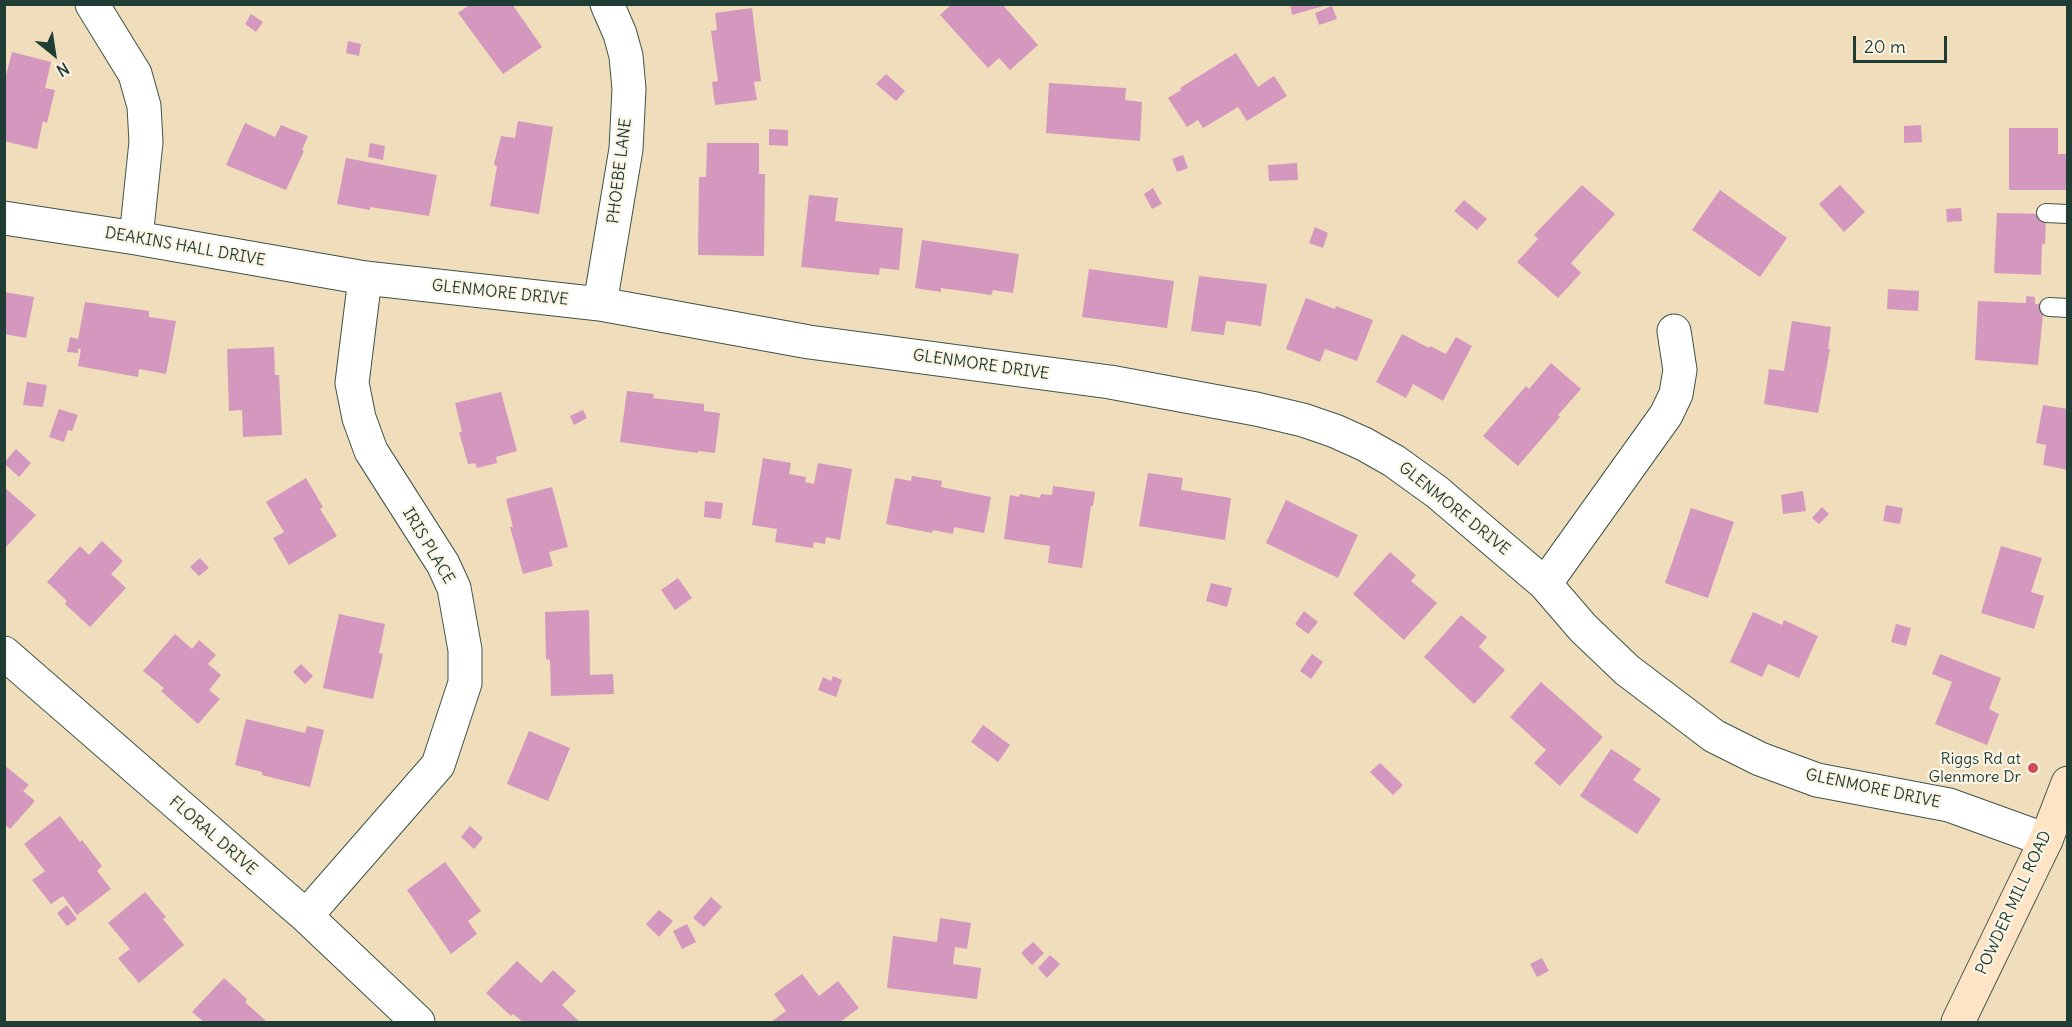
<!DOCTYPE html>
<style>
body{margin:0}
#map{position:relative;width:2072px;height:1027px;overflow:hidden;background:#efddbb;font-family:Delius,sans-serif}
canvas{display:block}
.frame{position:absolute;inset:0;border:6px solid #1f3d34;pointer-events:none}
.north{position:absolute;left:24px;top:24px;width:60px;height:60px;-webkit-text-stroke:4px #fcf5e5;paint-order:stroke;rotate:150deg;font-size:16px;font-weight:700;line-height:24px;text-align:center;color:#1f3d34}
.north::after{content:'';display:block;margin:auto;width:21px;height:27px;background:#1f3d34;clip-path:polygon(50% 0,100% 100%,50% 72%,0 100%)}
.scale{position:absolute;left:1853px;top:36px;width:94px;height:27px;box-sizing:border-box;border:3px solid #1f3d34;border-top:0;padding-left:8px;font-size:18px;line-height:21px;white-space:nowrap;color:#1f3d34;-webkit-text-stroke:4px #fcf5e5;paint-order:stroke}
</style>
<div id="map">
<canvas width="2072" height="1027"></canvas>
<div class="frame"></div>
<div class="north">N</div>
<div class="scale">20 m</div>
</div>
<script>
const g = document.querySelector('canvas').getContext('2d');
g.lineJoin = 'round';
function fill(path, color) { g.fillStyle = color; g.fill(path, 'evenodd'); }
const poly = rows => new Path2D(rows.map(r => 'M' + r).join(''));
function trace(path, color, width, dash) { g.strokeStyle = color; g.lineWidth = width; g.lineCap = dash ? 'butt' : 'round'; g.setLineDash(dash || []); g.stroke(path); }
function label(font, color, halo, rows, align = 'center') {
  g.font = font + ' Delius,sans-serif'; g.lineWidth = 4.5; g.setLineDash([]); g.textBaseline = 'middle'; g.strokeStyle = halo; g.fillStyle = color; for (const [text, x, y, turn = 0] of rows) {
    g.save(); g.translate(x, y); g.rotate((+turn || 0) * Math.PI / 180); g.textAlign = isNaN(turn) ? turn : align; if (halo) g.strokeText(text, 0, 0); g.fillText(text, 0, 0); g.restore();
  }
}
const building = poly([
 [467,4,512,4,542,47,503,74,458,13,468,6],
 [952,4,1002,4,1038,45,1010,70,999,58,988,68,940,15],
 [1290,4,1327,4,1327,5,1292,15],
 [1332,6,1337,19,1319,25,1315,13],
 [752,8,761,81,754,82,757,100,715,105,712,82,718,81,711,31,717,30,715,13],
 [251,14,263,22,256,32,245,24],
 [348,41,361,44,359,56,346,53],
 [12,52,51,62,45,88,55,90,47,123,43,121,37,149,4,141,4,83],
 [1236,53,1258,87,1274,76,1287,96,1247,121,1238,107,1203,128,1198,120,1187,127,1168,98,1181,90,1180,88],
 [886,74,905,91,896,101,876,84],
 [1049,83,1126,88,1125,100,1142,102,1140,141,1046,133],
 [518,121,553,127,539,214,490,206,497,167,494,164,501,136,515,138],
 [245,123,275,137,281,125,308,136,302,150,304,151,286,190,226,165],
 [1921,125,1922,142,1904,143,1904,126],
 [2009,128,2058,128,2058,154,2066,154,2066,190,2009,190],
 [769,129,788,130,788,146,769,145],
 [370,143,385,146,383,160,368,157],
 [707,143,759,143,759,174,765,174,764,256,698,255,699,177,706,177],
 [1183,155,1188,168,1177,172,1172,159],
 [346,158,437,175,429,216,370,207,370,210,337,204],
 [1297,163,1298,180,1269,181,1268,165],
 [1582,185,1615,214,1571,263,1581,273,1558,298,1517,262,1538,239,1534,235],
 [1840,185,1865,212,1844,232,1819,204],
 [1153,188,1162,204,1152,209,1144,194],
 [1720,190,1787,238,1760,277,1692,230],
 [809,195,838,198,835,221,903,228,899,270,880,268,879,275,801,267],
 [1464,200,1487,219,1477,230,1454,211],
 [1961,208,1962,221,1947,222,1946,209],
 [1997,213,2046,214,2045,244,2042,244,2041,275,1994,273],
 [1315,227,1328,233,1323,248,1309,243],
 [922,240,1019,254,1013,293,993,290,991,295,941,288,941,292,915,288],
 [1089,269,1174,281,1167,328,1082,317],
 [1199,276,1267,284,1261,326,1226,321,1224,335,1191,331],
 [1888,289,1919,291,1918,311,1887,309],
 [4,292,34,297,26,338,4,334],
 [2026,296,2035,297,2035,304,2044,304,2038,365,1975,360,1978,301,2026,303],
 [1306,298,1335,309,1336,306,1373,320,1357,361,1325,349,1320,362,1286,349],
 [85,302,149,311,149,317,176,321,166,374,139,369,138,377,78,366,81,349,78,349,78,353,67,352,70,337,78,339],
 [1792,321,1831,327,1828,349,1830,349,1818,413,1764,404,1769,369,1784,371],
 [1402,334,1429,348,1430,346,1446,354,1456,337,1472,346,1443,401,1413,384,1406,398,1376,382],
 [274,347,275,375,279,375,282,435,243,437,242,410,229,411,227,349],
 [1551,363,1581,389,1558,415,1560,417,1518,466,1483,436,1526,386,1529,389],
 [27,382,47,385,43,407,23,405],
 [627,391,654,394,653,398,704,404,704,411,720,413,715,453,698,451,698,453,620,442],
 [501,392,517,451,496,457,497,463,477,468,475,463,468,464,459,432,462,432,455,403],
 [2043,405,2068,409,2068,470,2043,465,2046,445,2036,443],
 [59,409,78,415,72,431,68,430,64,442,49,437],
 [583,410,587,418,574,425,570,416],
 [16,449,31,463,19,477,4,463],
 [763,458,791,463,789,474,806,477,805,482,814,484,818,463,852,469,840,540,826,537,825,544,814,542,813,548,775,542,777,529,752,525],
 [1148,473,1183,478,1181,490,1231,498,1225,540,1139,526],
 [912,476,942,481,941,487,991,497,984,533,954,527,953,534,933,530,932,533,886,524,895,478,911,481],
 [306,478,323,507,320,509,337,536,289,565,273,538,284,532,266,502],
 [1053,486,1095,492,1093,506,1091,506,1082,568,1048,563,1050,546,1004,539,1010,495,1019,497,1020,494,1040,498,1041,494,1052,495],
 [4,487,36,515,4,549],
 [552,487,568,547,549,552,553,566,523,574,510,527,513,527,506,499],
 [1803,491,1806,511,1783,514,1781,495],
 [1286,500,1358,535,1338,578,1266,543],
 [705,501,723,503,721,519,704,517],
 [1886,505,1903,508,1900,524,1883,521],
 [1822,507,1829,514,1819,524,1812,518],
 [1691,508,1734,522,1708,598,1665,583],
 [102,541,123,561,111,574,126,588,90,627,65,604,67,601,47,582,80,546,89,555],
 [2001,546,2042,558,2031,592,2044,596,2034,629,1981,613],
 [1390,552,1416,575,1411,581,1437,603,1404,640,1353,594],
 [200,558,209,568,199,576,190,567],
 [678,578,692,598,675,610,661,590],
 [1211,583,1232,588,1227,607,1206,601],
 [589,610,590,675,613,674,614,694,551,696,550,660,546,659,545,612],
 [1304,611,1318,622,1308,634,1295,624],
 [1753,612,1782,625,1784,620,1818,636,1799,678,1768,664,1762,677,1730,662],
 [339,614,385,624,379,653,383,654,373,699,323,688],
 [1461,615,1487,637,1479,647,1505,670,1474,704,1424,657],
 [1896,624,1911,628,1906,646,1891,642],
 [175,634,192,649,199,640,216,655,208,664,221,675,209,690,220,699,198,724,161,691,164,688,143,671],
 [1312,654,1323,662,1311,679,1300,671],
 [1940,654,2001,678,1989,709,1999,714,1987,745,1935,724,1952,682,1932,674],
 [301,664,313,676,305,684,293,672],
 [833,676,842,680,836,697,818,690,823,677,831,681],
 [1541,682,1603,737,1560,786,1534,763,1546,750,1510,717],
 [246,719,305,733,307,726,324,730,310,787,262,775,262,772,235,765],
 [983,725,1010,745,998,762,971,742],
 [529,731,570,748,548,801,507,784],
 [1611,749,1641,769,1633,780,1661,799,1637,834,1580,796],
 [1380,763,1403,785,1393,795,1370,772],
 [4,765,29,785,23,791,35,801,10,829,4,824],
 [60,816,80,842,82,840,102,866,97,871,111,889,77,915,63,896,51,904,32,880,45,871,24,844],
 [470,826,483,838,474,849,461,837],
 [445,862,481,911,468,921,477,934,451,954,407,890],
 [145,892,166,917,163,919,184,945,139,983,118,958,130,949,108,923],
 [711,897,722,907,704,927,693,918],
 [67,905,77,919,67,926,57,913],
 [659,910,673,921,659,937,646,924],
 [940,918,971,923,967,949,955,947,953,964,981,968,977,999,887,988,893,936,937,942],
 [687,924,696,942,682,949,673,931],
 [1033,942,1044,953,1032,965,1021,953],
 [1050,955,1060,964,1047,978,1038,968],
 [1542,958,1549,971,1537,977,1530,964],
 [517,961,541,983,553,970,576,991,562,1005,580,1022,523,1022,513,1014,511,1016,486,993],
 [802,974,819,996,838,981,859,1008,840,1022,771,1022,786,1011,774,994],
 [224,978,247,999,245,1002,267,1022,204,1022,192,1012]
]);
const service = poly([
 [2046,213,2068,214],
 [2049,307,2068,308]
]);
const minor = poly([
 [92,4,135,74,144,106,146,142,136,238],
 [4,218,136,238,365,278,600,304,809,342,1110,382,1256,409,1303,420,1335,431,1364,444,1394,461,1437,492,1545,584,1583,628,1627,670,1714,736,1760,759,1817,780,1949,805,2046,840],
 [600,304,626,149,629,89,626,56,620,34,607,4],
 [1545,584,1666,415,1676,394,1680,370,1674,331],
 [4,653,306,916,418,1022],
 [306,916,438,765,465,683,465,650,454,588,443,564,371,451,359,418,352,383,365,278]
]);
const secondary = poly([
 [1958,1022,2046,840,2068,783]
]);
const markers = [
 [2033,768,6,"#d1495b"]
];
const streetNames = [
 ["PHOEBE LANE",620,171,-83],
 ["DEAKINS HALL DRIVE",185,247,10],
 ["GLENMORE DRIVE",500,293,6],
 ["GLENMORE DRIVE",981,365,8],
 ["GLENMORE DRIVE",1454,509,39],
 ["IRIS PLACE",428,546,59],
 ["GLENMORE DRIVE",1873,789,12],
 ["FLORAL DRIVE",213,836,41],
 ["POWDER MILL ROAD",2014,903,-65]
];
const poiNames = [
 ["Riggs Rd at",2021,759],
 ["Glenmore Dr",2021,777]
];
fill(building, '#d498bf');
trace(service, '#3e5548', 20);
trace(minor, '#3e5548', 35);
trace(secondary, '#3e5548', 35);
trace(service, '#fff', 18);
trace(minor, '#fff', 33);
trace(secondary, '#fee4c5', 33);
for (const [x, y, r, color] of markers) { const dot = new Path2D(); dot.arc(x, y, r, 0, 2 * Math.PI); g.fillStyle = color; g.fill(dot); trace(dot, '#fcf5e5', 2); }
label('16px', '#1f3d34', '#fcf5e5', streetNames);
label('16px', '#1f3d34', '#fcf5e5', poiNames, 'right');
</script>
